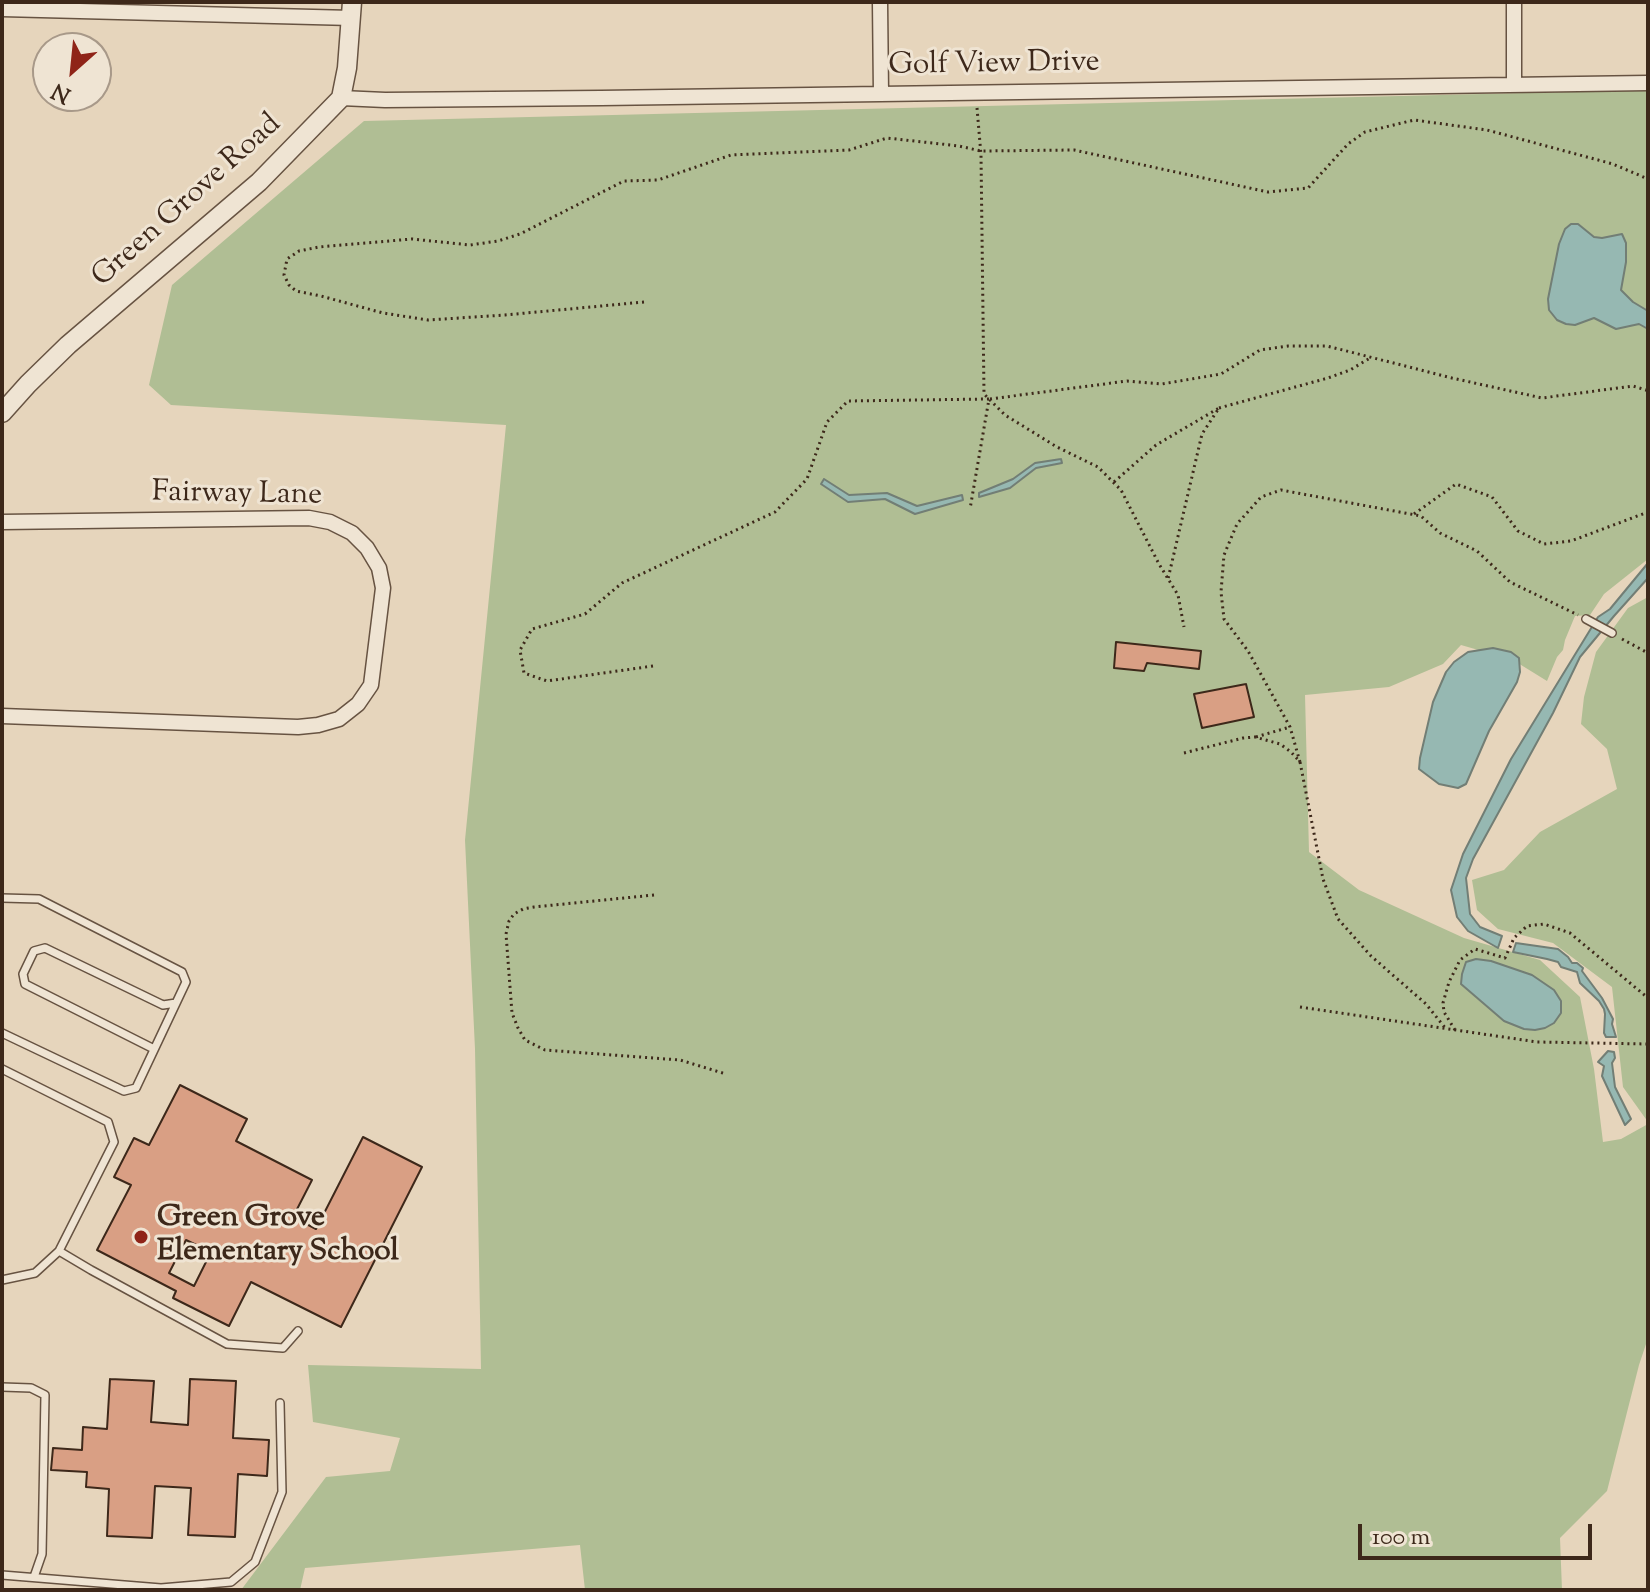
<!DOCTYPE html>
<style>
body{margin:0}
#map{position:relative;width:1650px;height:1592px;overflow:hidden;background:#e6d5bc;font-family:"Sorts Mill Goudy",serif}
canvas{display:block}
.frame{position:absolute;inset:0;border:4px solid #3d281a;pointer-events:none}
.north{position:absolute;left:32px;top:32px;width:80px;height:80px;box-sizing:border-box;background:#efe4d3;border:2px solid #a89989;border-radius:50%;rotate:207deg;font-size:22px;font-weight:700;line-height:32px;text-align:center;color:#3d281a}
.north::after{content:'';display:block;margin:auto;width:28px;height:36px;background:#8f2418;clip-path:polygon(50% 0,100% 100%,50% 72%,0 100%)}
.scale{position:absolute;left:1358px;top:1524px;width:234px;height:36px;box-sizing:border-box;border:4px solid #3d281a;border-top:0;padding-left:10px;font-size:24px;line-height:28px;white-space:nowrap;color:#3d281a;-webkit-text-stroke:6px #efe4d3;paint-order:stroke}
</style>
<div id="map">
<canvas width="1650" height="1592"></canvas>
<div class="frame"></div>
<div class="north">N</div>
<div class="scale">100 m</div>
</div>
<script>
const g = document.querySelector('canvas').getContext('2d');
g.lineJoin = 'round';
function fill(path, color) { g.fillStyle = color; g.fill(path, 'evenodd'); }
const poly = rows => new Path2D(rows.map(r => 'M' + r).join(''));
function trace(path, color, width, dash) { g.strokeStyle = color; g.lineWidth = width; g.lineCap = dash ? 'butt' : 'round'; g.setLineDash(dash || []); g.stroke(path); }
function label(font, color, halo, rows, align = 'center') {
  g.font = font + ' "Sorts Mill Goudy",serif'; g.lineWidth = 6; g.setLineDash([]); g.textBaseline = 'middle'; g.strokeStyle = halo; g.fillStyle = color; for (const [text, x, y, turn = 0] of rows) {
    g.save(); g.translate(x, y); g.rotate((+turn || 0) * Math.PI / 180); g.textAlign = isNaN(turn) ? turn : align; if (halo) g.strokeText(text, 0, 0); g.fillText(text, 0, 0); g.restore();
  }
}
const green = poly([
 [1648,90,1648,559,1604,594,1590,615,1575,616,1565,640,1563,650,1557,657,1547,681,1513,660,1461,645,1443,664,1389,687,1305,695,1309,852,1359,890,1464,938,1540,960,1580,997,1594,1069,1603,1142,1621,1139,1648,1124,1648,1338,1639,1365,1607,1491,1560,1538,1562,1590,585,1590,580,1545,305,1568,300,1590,241,1590,326,1477,390,1471,400,1438,313,1422,308,1365,481,1369,475,1049,465,840,506,425,171,405,149,385,172,285,364,121],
 [1648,597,1648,1122,1623,1087,1612,987,1553,943,1498,929,1477,910,1472,880,1504,870,1540,832,1617,789,1607,749,1581,724,1584,697,1596,652,1628,608]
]);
const water = poly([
 [1571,224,1578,224,1594,237,1602,238,1622,234,1626,243,1626,262,1621,290,1633,302,1648,311,1648,329,1639,324,1616,329,1594,318,1575,325,1566,324,1557,320,1549,310,1548,299,1559,244,1565,229,1571,224],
 [1061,459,1062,463,1036,468,1010,488,979,497,979,493,1013,479,1035,463,1061,459],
 [824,479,849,495,887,493,917,506,962,495,963,500,915,514,885,499,848,502,821,484,824,479],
 [1648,563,1648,578,1614,616,1580,657,1553,713,1473,859,1466,878,1470,914,1480,927,1502,936,1498,948,1468,931,1457,917,1451,890,1463,854,1511,759,1598,617,1610,609,1648,563],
 [1493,648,1511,652,1519,658,1520,672,1517,682,1489,731,1466,784,1458,788,1439,784,1419,769,1420,758,1433,702,1446,672,1454,662,1468,652,1493,648],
 [1516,943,1558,949,1568,957,1572,963,1577,963,1583,968,1582,971,1602,998,1613,1019,1612,1024,1616,1037,1606,1037,1604,1033,1605,1014,1604,1009,1599,1001,1580,983,1577,972,1561,967,1558,962,1547,959,1513,952,1516,943],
 [1476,959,1491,961,1532,975,1554,990,1561,1001,1561,1013,1554,1023,1545,1028,1535,1030,1524,1029,1504,1021,1461,984,1462,974,1466,962,1476,959],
 [1608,1051,1614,1052,1615,1058,1612,1063,1615,1087,1631,1119,1625,1125,1602,1076,1604,1066,1598,1062,1608,1051]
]);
const building = poly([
 [1116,642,1201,651,1199,669,1147,663,1144,671,1114,668,1116,642],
 [1246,684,1254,717,1202,728,1194,694,1246,684],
 [180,1085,247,1119,236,1141,312,1180,293,1217,316,1229,363,1137,422,1167,341,1327,251,1282,229,1326,173,1298,176,1291,97,1250,131,1185,114,1177,134,1138,149,1145,180,1085],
 [186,1240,211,1252,194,1286,169,1273,186,1240],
 [110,1379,154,1381,151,1422,188,1425,190,1379,236,1381,233,1438,269,1440,267,1476,238,1474,235,1537,188,1535,191,1488,155,1486,152,1538,107,1536,109,1489,86,1487,87,1472,51,1470,53,1448,82,1450,83,1427,107,1429,110,1379]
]);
const path = poly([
 [977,108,981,155,984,394,1005,415,1057,447,1098,467,1121,490,1159,564,1178,595,1184,627],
 [644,302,505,315,428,320,383,313,321,296,296,291,289,285,284,275,287,259,299,251,319,247,412,239,470,245,498,241,520,234,624,181,658,180,731,155,849,150,887,138,959,146,981,151,1074,150,1268,192,1308,188,1348,144,1365,132,1414,120,1487,130,1613,164,1648,179],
 [990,399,1127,381,1162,384,1221,374,1260,350,1288,346,1327,346,1452,378,1542,398,1633,386,1646,390,1648,393],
 [1219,408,1328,378,1350,370,1370,358],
 [1114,482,1156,445,1219,408,1202,434,1168,579],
 [1414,514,1456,484,1492,497,1518,531,1544,544,1571,541,1648,512],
 [1622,639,1648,653],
 [653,666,547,681,524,673,520,650,532,629,585,614,622,583,775,512,807,479,827,422,848,401,989,399,970,509],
 [1256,737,1290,727],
 [1184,753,1243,738,1255,737,1280,744,1291,752,1300,762,1323,879,1338,919,1371,956,1426,1004,1446,1029],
 [1300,762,1290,727,1248,651,1224,619,1221,592,1224,555,1237,524,1261,497,1281,490,1421,516,1440,533,1477,551,1510,582,1578,615],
 [654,895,534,907,523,909,514,914,509,921,506,934,512,1013,518,1028,525,1040,545,1050,680,1060,726,1074],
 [1300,1007,1537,1042,1648,1044],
 [1455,1030,1444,1012,1443,1003,1449,982,1460,960,1475,949,1505,958,1514,938,1527,926,1544,924,1570,933,1648,998]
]);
const service = poly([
 [1586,619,1612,633],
 [2,898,39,899,182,972,186,982,136,1088,124,1091,2,1033],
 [154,1049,25,984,23,974,34,951,45,948,163,1005,176,1003],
 [2,1069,108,1122,114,1142,59,1251,35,1273,2,1280],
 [59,1251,91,1270,227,1344,283,1348,298,1331],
 [2,1387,31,1388,45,1395,42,1554,34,1577],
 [2,1575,161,1588,231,1582,255,1562,282,1492,280,1403]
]);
const minor = poly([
 [880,2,881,94],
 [1514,2,1514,84],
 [2,9,352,18],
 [341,98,385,100,601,98,1648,83],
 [2,522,309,518,330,522,352,533,367,548,379,568,383,588,371,685,358,704,339,719,318,725,298,727,2,716]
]);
const tertiary = poly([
 [2,413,28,384,68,345,259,182,341,98,347,68,352,2]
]);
const markers = [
 [141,1237,8,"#8f2418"]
];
const streetNames = [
 ["Golf View Drive",994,66,-1],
 ["Green Grove Road",188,202,-42],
 ["Fairway Lane",237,496,1]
];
const poiNames = [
 ["Green Grove",157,1220],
 ["Elementary School",157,1254]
];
fill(green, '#b0be94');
fill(water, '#96b8b2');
trace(water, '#727e75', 2);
fill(building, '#d99f84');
trace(building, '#3d281a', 2);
trace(service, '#675342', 10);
trace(minor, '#675342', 17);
trace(tertiary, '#675342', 21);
trace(path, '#3d281a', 3, [2, 4]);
trace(service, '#efe4d3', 7);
trace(minor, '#efe4d3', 14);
trace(tertiary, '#efe4d3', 18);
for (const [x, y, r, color] of markers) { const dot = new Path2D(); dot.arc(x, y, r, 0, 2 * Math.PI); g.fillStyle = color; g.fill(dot); trace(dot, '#efe4d3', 3); }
label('30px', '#3d281a', '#efe4d3', streetNames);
label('bold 30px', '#3d281a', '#efe4d3', poiNames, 'left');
</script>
